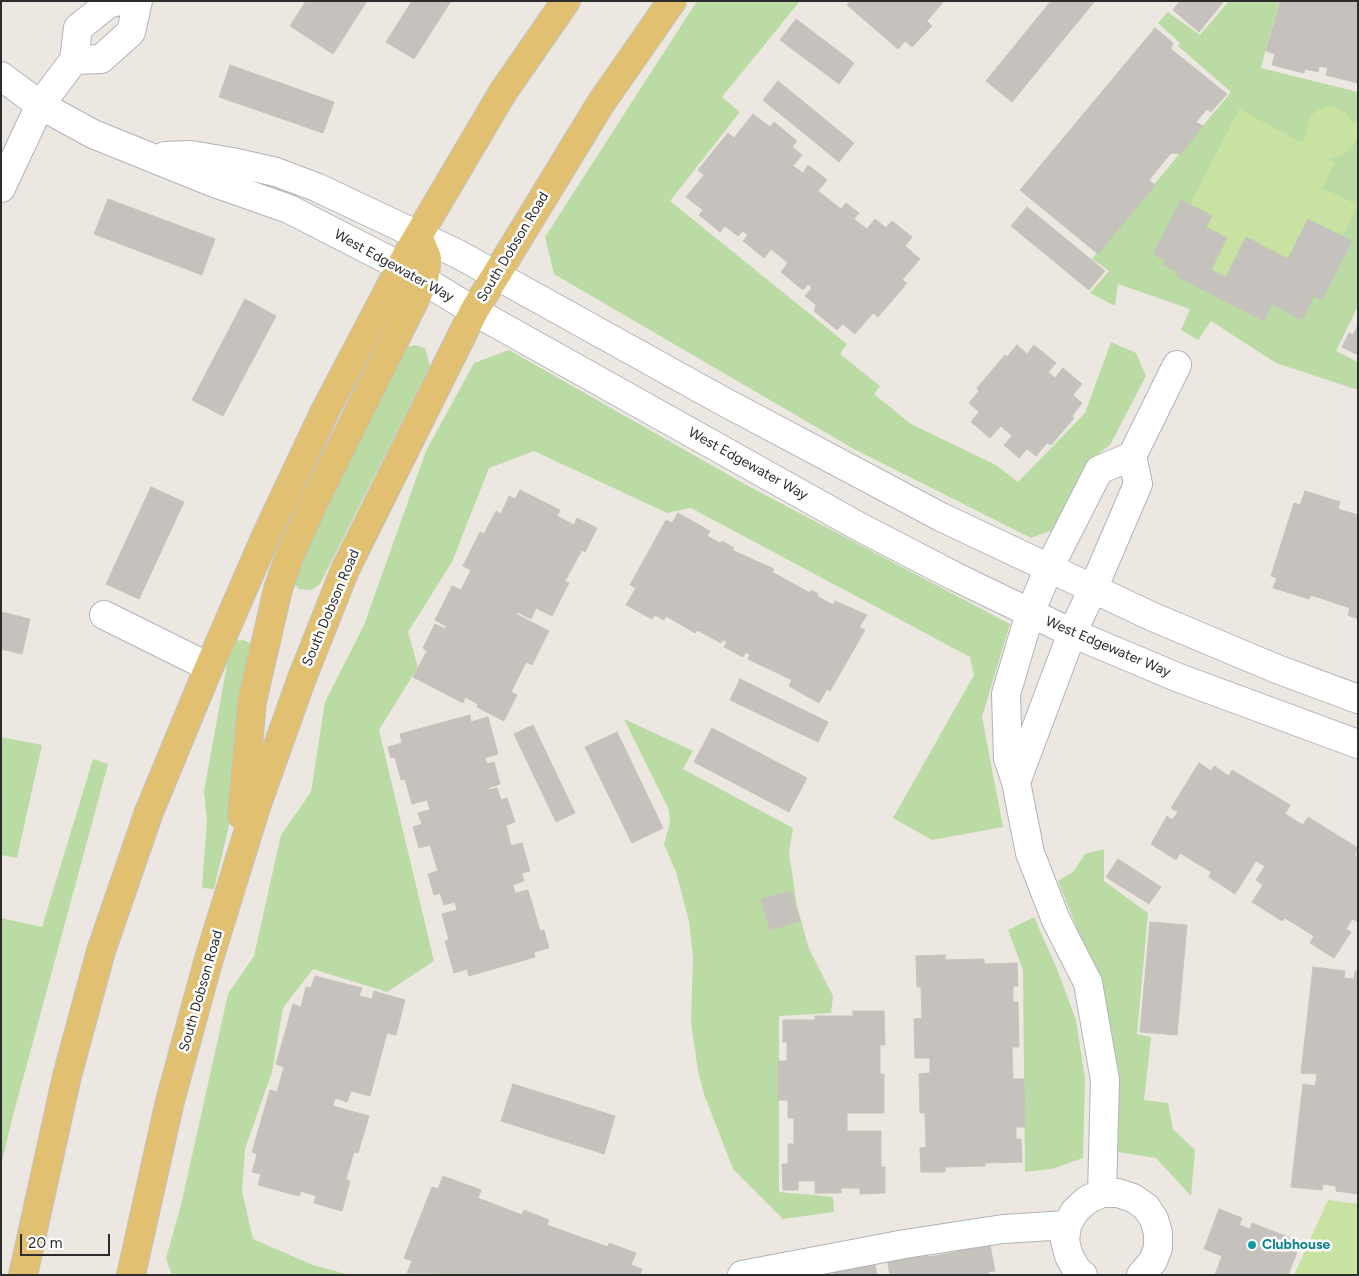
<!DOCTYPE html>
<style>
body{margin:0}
#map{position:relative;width:1359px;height:1276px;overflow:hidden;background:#ece7e1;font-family:Figtree,sans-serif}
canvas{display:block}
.frame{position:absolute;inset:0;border:2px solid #2c2c2c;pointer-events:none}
.scale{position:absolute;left:20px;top:1234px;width:90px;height:22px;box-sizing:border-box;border:2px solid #2c2c2c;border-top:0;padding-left:6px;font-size:15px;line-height:18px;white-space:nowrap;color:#2c2c2c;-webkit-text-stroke:4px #fff;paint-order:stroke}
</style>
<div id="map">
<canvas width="1359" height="1276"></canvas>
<div class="frame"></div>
<div class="scale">20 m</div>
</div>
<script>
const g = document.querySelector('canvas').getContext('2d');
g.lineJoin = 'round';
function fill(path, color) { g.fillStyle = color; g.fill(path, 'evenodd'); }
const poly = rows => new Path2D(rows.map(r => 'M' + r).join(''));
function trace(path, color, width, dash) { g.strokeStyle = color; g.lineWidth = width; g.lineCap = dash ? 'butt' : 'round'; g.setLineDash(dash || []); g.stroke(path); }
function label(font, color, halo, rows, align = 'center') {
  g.font = font + ' Figtree,sans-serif'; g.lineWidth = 5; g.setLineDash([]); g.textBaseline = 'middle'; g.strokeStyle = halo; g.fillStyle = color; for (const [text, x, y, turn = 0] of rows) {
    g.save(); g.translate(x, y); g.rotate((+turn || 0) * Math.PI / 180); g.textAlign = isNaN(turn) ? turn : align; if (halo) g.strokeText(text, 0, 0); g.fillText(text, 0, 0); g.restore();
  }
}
const green = poly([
 [697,1,800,1,722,97,740,112,670,201,847,344,840,354,880,386,874,394,911,424,996,465,1018,482,1085,413,1111,342,1136,353,1146,376,1110,445,1089,461,1055,529,1031,538,854,449,554,274,545,237],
 [1229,1,1279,1,1261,68,1358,92,1358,306,1336,351,1358,362,1358,390,1276,363,1211,321,1198,340,1181,330,1190,309,1118,284,1115,306,1090,293,1109,271,1092,259,1231,92,1178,46,1180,43,1158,23,1168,12,1200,35],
 [415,345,425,348,430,366,320,584,312,590,299,589,291,579,405,347],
 [509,350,748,486,1010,624,982,717,1003,827,932,840,893,818,974,675,970,657,691,508,667,513,534,451,489,468,452,562,408,632,418,667,379,730,434,961,387,992,313,969,283,1008,272,1072,245,1149,242,1191,253,1239,313,1265,350,1275,174,1275,171,1273,166,1258,181,1205,228,994,254,956,281,835,311,792,325,702,364,625,426,451,474,363],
 [243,640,252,644,232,813,214,889,202,888,207,821,204,791,230,648,235,641],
 [624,719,693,751,683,769,793,828,789,853,797,906,809,949,833,996,831,1013,779,1016,779,1192,833,1197,834,1212,783,1219,733,1169,704,1094,698,1071,691,1022,693,958,689,921,676,872,664,844,670,823,669,810],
 [1,737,42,745,17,858,1,855],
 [93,759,108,764,11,1123,1,1166,1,918,42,927],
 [1104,849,1104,881,1148,913,1137,1034,1151,1037,1144,1100,1168,1103,1173,1129,1195,1150,1191,1196,1156,1158,1117,1152,1114,1044,1098,981,1058,881,1073,872,1085,854],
 [1034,917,1057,969,1076,1020,1085,1079,1083,1158,1052,1169,1025,1172,1023,970,1008,930]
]);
const pitch = poly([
 [1331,106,1346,113,1353,123,1358,122,1358,135,1354,144,1342,155,1328,159,1335,163,1322,188,1358,205,1343,236,1308,219,1288,259,1246,237,1226,277,1211,270,1227,238,1206,227,1212,216,1190,205,1239,109,1302,143,1308,132,1307,124,1310,117,1316,111],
 [1328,1200,1358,1204,1358,1275,1294,1275]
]);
const building = poly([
 [306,1,367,1,333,54,290,26,306,1],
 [412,1,451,1,414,59,386,42,412,1],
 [850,1,944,1,927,21,932,26,912,47,905,41,898,49,847,5,850,1],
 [1051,1,1095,1,1012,102,986,81,1051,1],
 [1180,1,1224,1,1199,32,1173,10,1180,1],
 [1280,1,1358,1,1358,83,1326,75,1328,68,1319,66,1318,72,1305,69,1304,73,1272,65,1275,54,1266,51,1280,1],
 [796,19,854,63,839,84,780,40,796,19],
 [1155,28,1173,43,1171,49,1227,94,1211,112,1207,109,1196,122,1203,126,1181,154,1171,153,1149,180,1155,185,1098,254,1020,190,1155,28],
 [230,65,334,102,323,133,219,97,230,65],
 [778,81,854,143,839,162,763,100,778,81],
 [753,114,770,127,774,122,797,141,792,147,802,155,793,166,803,173,808,165,827,180,818,191,841,209,846,203,859,213,854,219,867,229,875,219,886,228,892,221,912,237,905,246,920,259,902,280,907,283,878,317,873,313,855,334,843,324,837,330,814,311,816,305,805,296,812,288,808,284,803,290,781,272,788,263,771,249,764,258,743,241,748,235,743,231,738,236,725,226,720,232,699,215,703,210,686,197,704,175,698,170,728,133,734,138,753,114],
 [108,199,215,239,202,275,94,234,108,199],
 [1181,200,1212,216,1206,227,1227,238,1211,270,1226,277,1246,237,1288,259,1308,219,1352,241,1322,300,1314,296,1302,320,1272,304,1264,321,1176,276,1178,272,1163,264,1165,260,1153,254,1181,200],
 [1027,207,1105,271,1089,290,1011,226,1027,207],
 [245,299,276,316,223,416,192,400,245,299],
 [1358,325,1358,355,1342,347,1349,333,1353,335,1358,325],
 [1017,345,1027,354,1034,345,1056,363,1048,372,1055,378,1063,368,1082,384,1073,395,1082,403,1072,416,1074,418,1051,445,1047,443,1036,456,1027,449,1019,458,1004,445,1012,436,1001,426,990,438,971,422,979,412,969,403,979,391,977,388,1005,355,1007,357,1017,345],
 [151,487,184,502,139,599,106,584,151,487],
 [520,490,560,510,557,516,574,525,577,518,597,528,585,552,582,550,565,581,569,583,552,616,536,608,531,619,517,612,516,614,549,631,532,665,526,662,511,692,517,695,504,721,477,707,478,704,465,697,463,703,413,677,427,651,423,648,435,624,445,629,446,626,435,620,452,586,461,590,471,570,463,566,480,532,484,534,496,511,501,514,509,496,515,499,520,490],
 [1305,491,1340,502,1338,509,1358,515,1358,619,1348,615,1350,608,1311,595,1309,599,1273,588,1277,578,1271,576,1294,503,1300,505,1305,491],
 [678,513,710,531,707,536,720,543,722,541,734,548,732,550,774,569,772,572,810,593,811,590,818,594,817,596,833,605,835,601,867,615,859,627,865,630,830,691,827,689,819,703,789,686,792,680,748,659,750,655,746,652,743,657,724,647,727,642,723,640,721,643,697,630,695,633,666,616,664,620,655,615,652,619,626,605,636,588,630,585,666,520,672,523,678,513],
 [1,612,30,619,22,654,1,649,1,612],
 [740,679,828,722,818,742,730,700,740,679],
 [470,715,471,722,488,717,498,754,485,758,487,764,494,762,500,784,488,788,489,790,497,788,501,800,507,798,515,822,506,825,511,846,522,843,530,871,522,873,524,881,513,885,515,893,528,890,540,931,544,930,549,948,534,952,535,957,469,976,467,969,454,973,445,941,449,940,442,914,457,910,455,902,444,905,440,893,434,895,428,874,438,871,430,845,419,848,413,827,422,824,418,813,430,810,427,800,412,804,405,779,401,780,395,757,391,758,388,747,402,743,400,734,470,715],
 [533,725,575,813,556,822,514,734,533,725],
 [712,728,807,778,789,812,694,762,712,728],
 [617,732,663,828,632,843,585,747,617,732],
 [1199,763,1211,771,1214,766,1229,776,1232,770,1290,805,1285,814,1303,825,1308,817,1358,848,1355,855,1358,857,1358,922,1352,919,1346,929,1351,932,1334,958,1310,943,1314,936,1285,918,1282,921,1252,902,1263,885,1256,880,1265,866,1256,861,1235,894,1209,877,1211,872,1180,853,1176,860,1151,844,1167,816,1172,820,1178,812,1171,808,1199,763],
 [1118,859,1161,887,1149,904,1106,877,1118,859],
 [791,891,800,921,770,930,761,899,791,891],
 [1150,922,1187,925,1177,1035,1140,1032,1150,922],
 [945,955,945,960,984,959,984,964,1017,963,1018,986,1013,986,1013,1002,1018,1002,1019,1047,1012,1047,1013,1079,1024,1079,1025,1127,1016,1127,1016,1139,1021,1139,1022,1162,985,1163,985,1166,945,1167,945,1172,921,1172,920,1148,926,1147,925,1113,920,1113,919,1074,930,1073,930,1058,915,1058,914,1019,922,1018,921,987,917,987,916,956,945,955],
 [1313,967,1345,971,1344,978,1354,979,1355,971,1358,971,1358,1194,1336,1191,1336,1186,1323,1184,1322,1190,1291,1187,1303,1084,1315,1086,1317,1074,1301,1073,1313,967],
 [315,976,362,988,359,996,372,999,374,991,405,1000,396,1035,387,1033,370,1096,351,1091,347,1102,335,1098,333,1106,369,1116,358,1153,354,1152,346,1179,350,1181,342,1211,314,1203,316,1196,301,1191,299,1196,258,1185,261,1174,252,1172,257,1154,252,1152,270,1090,277,1092,284,1067,276,1064,293,1004,301,1007,306,987,311,988,315,976],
 [853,1011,884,1011,885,1045,880,1045,880,1074,884,1074,884,1113,847,1113,847,1131,881,1131,881,1167,885,1167,885,1193,860,1194,860,1188,841,1188,841,1193,815,1193,815,1181,798,1181,798,1190,783,1190,782,1164,788,1164,788,1144,794,1144,794,1118,788,1118,788,1100,778,1100,778,1061,787,1061,787,1042,783,1042,783,1020,815,1020,815,1016,853,1016,853,1011],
 [513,1084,615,1116,604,1154,501,1121,513,1084],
 [443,1176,481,1190,478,1198,522,1215,524,1210,549,1220,547,1225,608,1247,609,1243,636,1253,631,1265,642,1269,640,1275,407,1273,412,1261,404,1258,432,1187,438,1189,443,1176],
 [1219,1209,1242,1218,1239,1225,1250,1229,1252,1223,1301,1242,1288,1275,1215,1275,1222,1256,1204,1249,1219,1209],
 [989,1240,995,1271,988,1272,988,1275,890,1275,887,1259,927,1252,928,1257,957,1252,956,1247,989,1240],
 [874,1260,877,1275,834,1275,833,1267,874,1260]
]);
const minor = poly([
 [74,60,101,59,131,32,138,1],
 [1,76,40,105,93,134,212,182,289,209,402,267,474,311,856,525,954,576,1072,633,1179,678,1358,744],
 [165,156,191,155,232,162,276,172,316,187,458,254,719,399,941,517,1153,617,1277,669,1358,699],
 [1,188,40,105,74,60,78,28,108,4,119,1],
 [104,615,209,667],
 [1016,782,1072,633,1093,589,1138,484,1132,456],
 [1102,1193,1105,1080,1088,983,1056,920,1030,853,1016,782,1008,758,1006,694,1030,613,1049,568,1099,470,1132,456,1177,365],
 [742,1275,905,1244,1003,1229,1067,1225],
 [1083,1275,1077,1270,1069,1256,1065,1241,1067,1225,1075,1211,1087,1200,1102,1193,1118,1193,1133,1198,1146,1207,1154,1219,1158,1233,1158,1248,1153,1261,1141,1275]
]);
const major = poly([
 [242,815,252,702,278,589,290,555,313,504,424,281,427,258,418,236],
 [23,1275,67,1076,101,951,149,812,207,672,266,536,325,411,408,253,503,92,566,1],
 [131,1275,170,1101,208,962,256,807,302,678,345,570,474,311,601,103,672,1]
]);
const markers = [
 [1252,1245,5,"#0f9aa8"]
];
const streetNames = [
 ["South Dobson Road",513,247,-59],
 ["West Edgewater Way",394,266,29],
 ["West Edgewater Way",748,464,29],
 ["South Dobson Road",331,608,-67],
 ["West Edgewater Way",1108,647,23],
 ["South Dobson Road",201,991,-74]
];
const cultureNames = [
 ["Clubhouse",1262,1245]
];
fill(green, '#badca4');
fill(pitch, '#cae2a1');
fill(building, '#c5c1bc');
trace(building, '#c8c2ba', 1);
trace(minor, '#b1b3bb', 30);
trace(major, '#c4c4c4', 30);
trace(minor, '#fff', 28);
trace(major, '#e1c171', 28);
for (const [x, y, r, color] of markers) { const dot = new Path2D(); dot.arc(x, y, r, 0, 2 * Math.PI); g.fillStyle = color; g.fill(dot); trace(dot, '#fff', 2); }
label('14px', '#2c2c2c', '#fff', streetNames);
label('bold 14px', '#0d838f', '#fff', cultureNames, 'left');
</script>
